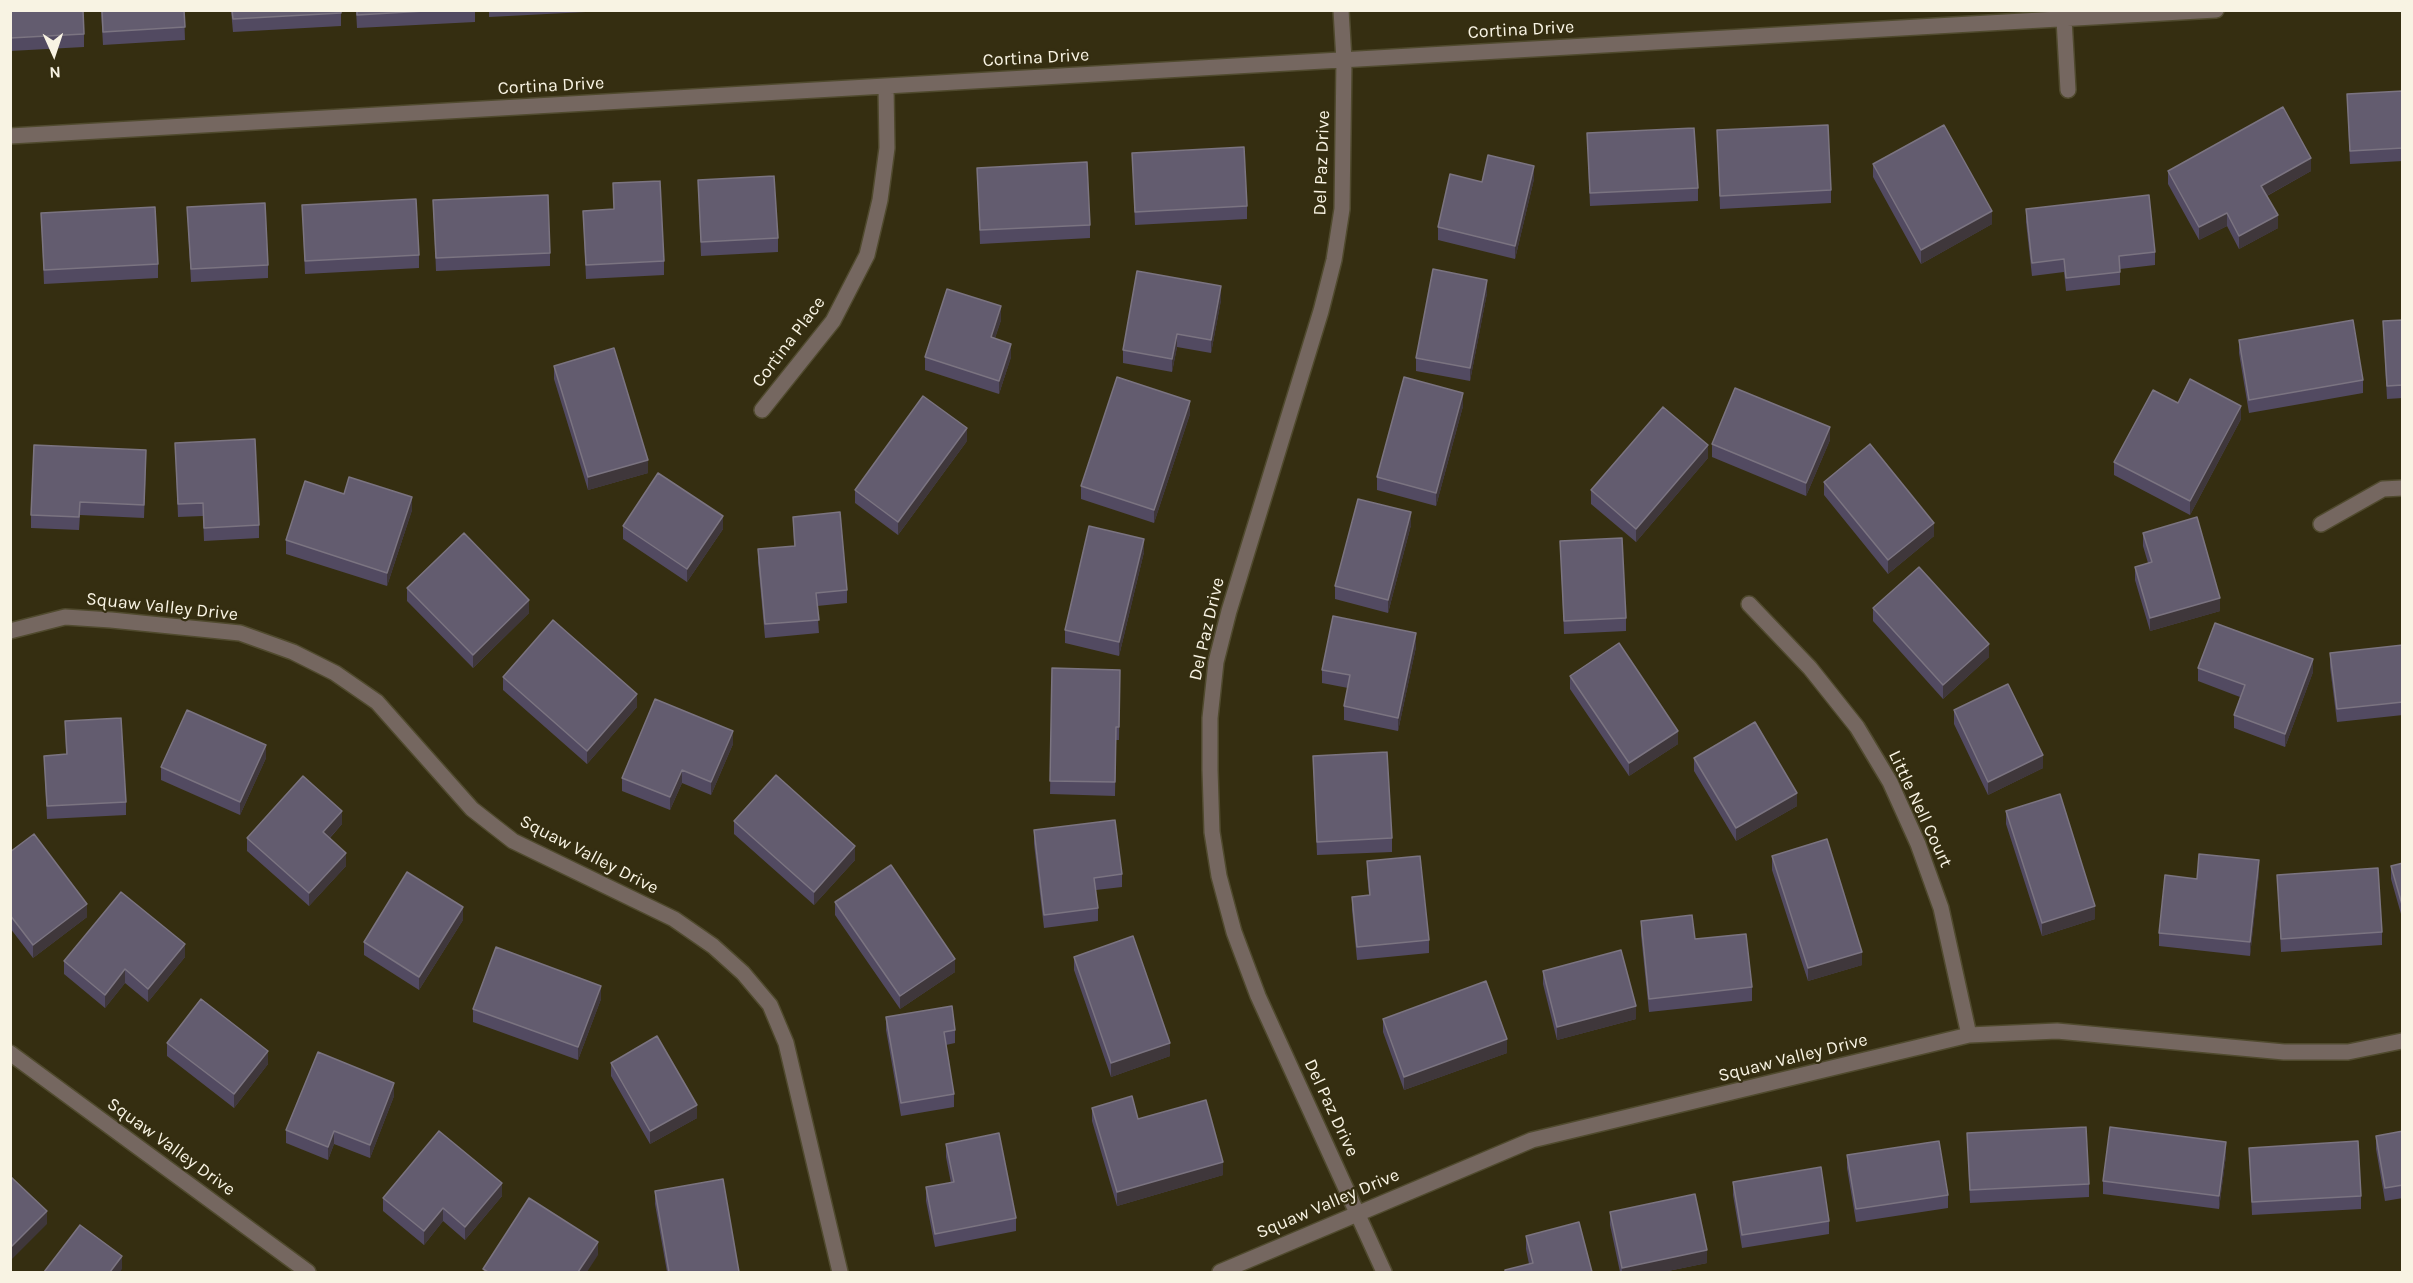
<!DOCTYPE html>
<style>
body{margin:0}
#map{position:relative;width:2413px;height:1283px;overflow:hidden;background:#352e11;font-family:Karla,sans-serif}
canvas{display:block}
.frame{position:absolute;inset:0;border:12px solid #f8f3e3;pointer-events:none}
.north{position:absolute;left:24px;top:24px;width:60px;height:60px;-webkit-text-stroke:4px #352e11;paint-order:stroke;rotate:177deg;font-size:16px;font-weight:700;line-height:24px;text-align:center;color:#f8f3e3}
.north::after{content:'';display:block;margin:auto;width:21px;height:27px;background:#f8f3e3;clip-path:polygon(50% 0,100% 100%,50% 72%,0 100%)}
</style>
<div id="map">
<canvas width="2413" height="1283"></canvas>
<div class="frame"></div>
<div class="north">N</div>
</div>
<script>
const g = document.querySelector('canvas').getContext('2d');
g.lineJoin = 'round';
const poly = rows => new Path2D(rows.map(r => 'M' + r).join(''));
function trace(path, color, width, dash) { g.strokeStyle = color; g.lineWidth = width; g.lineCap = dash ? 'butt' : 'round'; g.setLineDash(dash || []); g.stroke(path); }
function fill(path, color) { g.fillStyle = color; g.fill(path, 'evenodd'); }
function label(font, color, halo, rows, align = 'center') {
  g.font = font + ' Karla,sans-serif'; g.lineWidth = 4.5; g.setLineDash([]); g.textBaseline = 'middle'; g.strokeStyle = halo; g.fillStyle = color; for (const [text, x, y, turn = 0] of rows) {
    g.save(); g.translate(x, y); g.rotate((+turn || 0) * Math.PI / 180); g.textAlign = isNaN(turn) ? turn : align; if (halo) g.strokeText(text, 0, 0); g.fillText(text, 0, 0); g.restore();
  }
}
const minor = poly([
 [1341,10,1344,60,1342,209,1334,260,1321,311,1229,611,1216,662,1210,718,1210,770,1212,832,1219,876,1234,932,1258,996,1384,1272],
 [2064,19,2068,90],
 [10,136,2216,10],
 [762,410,833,321,867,255,880,200,887,148,886,87],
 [2321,524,2383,489,2402,488],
 [1749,604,1810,668,1857,727,1890,782,1918,844,1941,908,1969,1035],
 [10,631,65,617,111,620,240,633,293,652,335,673,377,702,472,809,513,841,674,919,713,946,743,973,770,1005,786,1043,840,1272],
 [10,1053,308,1272],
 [1220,1272,1532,1140,1969,1035,2057,1031,2284,1052,2348,1052,2402,1041]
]);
const wall = poly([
 [10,10,84,34,84,47,10,51],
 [101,10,184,10,185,40,103,45],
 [231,10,341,10,341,26,233,32],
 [356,10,475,10,475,22,357,28],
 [489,10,605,10,605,11,489,17],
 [2403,91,2403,161,2350,164,2347,94],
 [1717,130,1831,190,1831,203,1720,209],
 [1587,133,1698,188,1698,201,1590,206],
 [1132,153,1247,206,1247,219,1135,225],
 [1873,164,1992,224,1921,264,1873,177],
 [977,168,1090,225,1090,238,980,244],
 [2168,171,2311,171,2267,196,2278,228,2239,249,2227,226,2199,240,2168,184],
 [1534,179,1515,259,1438,240,1438,227,1482,182],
 [698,180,778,238,778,252,701,256],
 [613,183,664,261,664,275,586,279,583,211,614,209],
 [433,200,550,253,550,266,436,271],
 [302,205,419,255,419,268,305,274],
 [187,207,268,265,268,278,191,282],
 [2026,209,2155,252,2155,265,2120,269,2120,285,2066,291,2064,272,2032,276,2026,222],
 [41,213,158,264,158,278,44,284],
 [1487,293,1470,381,1416,371,1416,358],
 [1221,300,1211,353,1177,347,1172,372,1123,363,1123,350],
 [1001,320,995,338,1011,357,999,394,925,370,925,357],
 [2403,320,2403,398,2387,399,2383,321],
 [2239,340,2363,380,2363,393,2249,413,2239,353],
 [554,366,648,473,588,490,554,379],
 [2178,403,2241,419,2190,515,2114,475,2114,462],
 [1463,406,1436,506,1377,490,1377,477],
 [1190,414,1154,523,1081,499,1081,486],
 [1830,440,1806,496,1712,457,1712,444],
 [967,441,898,535,855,503,855,490],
 [175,443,259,525,259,538,204,541,203,516,178,517],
 [1708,458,1636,542,1591,504,1591,490],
 [146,463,144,518,80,515,79,530,31,528,31,515],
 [1824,482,1934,536,1888,574,1824,495],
 [344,494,412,510,387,586,286,554,286,540],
 [793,517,847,590,847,603,817,606,819,633,765,638,758,562,758,549,794,546],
 [1411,525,1388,613,1335,599,1335,586],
 [623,526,723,529,687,582,623,539],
 [2143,533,2220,611,2150,631,2135,580,2135,567,2148,563,2143,546],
 [1560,541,1626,618,1626,631,1564,634],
 [1144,552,1119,656,1065,643,1065,630],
 [407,588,529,613,473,668,407,601],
 [1873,608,1989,657,1943,699,1873,621],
 [2403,645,2403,715,2337,722,2330,667,2330,653],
 [1416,647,1398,731,1344,720,1344,706,1348,688,1322,683,1322,670],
 [1052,668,1120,670,1119,740,1116,740,1115,796,1050,794],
 [2198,668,2313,672,2285,747,2234,728,2234,715,2240,697,2198,681],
 [1570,676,1678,744,1629,776,1570,689],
 [503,677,637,707,587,764,503,690],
 [1954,710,2043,768,1988,795,1954,724],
 [65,721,126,802,126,815,47,819,44,756,66,754],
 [733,744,711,795,682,783,670,810,622,791,622,778],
 [1313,756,1392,838,1392,852,1317,855],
 [266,758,240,815,161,780,161,767],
 [1694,758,1797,806,1736,841,1694,771],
 [2006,811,2095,919,2042,936,2006,824],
 [734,821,855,860,814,905,734,834],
 [342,824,330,838,346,866,309,906,247,851,247,838],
 [1034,830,1122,874,1122,887,1096,890,1098,908,1098,921,1044,928,1034,844],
 [10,852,87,917,33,958,10,928],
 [1772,856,1862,965,1808,981,1772,870],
 [1367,861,1429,940,1429,953,1357,960,1352,910,1352,897,1369,895,1367,874],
 [2403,863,2403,921,2391,879,2391,866],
 [2259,873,2250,956,2159,946,2159,933,2197,879],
 [2277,875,2382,932,2382,945,2281,952],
 [835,902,955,972,900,1009,835,915],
 [463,920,419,990,364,955,364,942],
 [1641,921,1695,939,1752,987,1752,1001,1649,1012,1641,935],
 [185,957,148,1002,125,983,105,1008,64,974,64,961],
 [1074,957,1170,1056,1111,1077,1074,970],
 [1543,971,1636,1019,1557,1040,1543,984],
 [601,999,578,1060,473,1022,473,1009],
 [886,1017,955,1030,955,1043,946,1045,954,1094,954,1107,901,1116,886,1030],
 [1383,1019,1507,1053,1404,1090,1383,1032],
 [167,1043,268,1064,234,1108,167,1056],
 [611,1063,697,1118,650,1144,611,1076],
 [394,1096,370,1158,334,1144,328,1160,286,1143,286,1130],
 [1092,1108,1138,1119,1223,1175,1117,1206,1092,1121],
 [2403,1131,2403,1198,2385,1201,2376,1149,2376,1136],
 [1967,1133,2089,1184,2089,1197,1970,1203],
 [946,1144,1016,1218,1016,1231,935,1247,926,1201,926,1187,951,1183,946,1157],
 [2249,1148,2361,1196,2361,1209,2252,1215],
 [1847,1155,1948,1195,1948,1208,1856,1222,1847,1168],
 [2226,1155,2219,1209,2103,1194,2103,1181],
 [1733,1182,1829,1221,1829,1234,1742,1248,1733,1195],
 [655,1191,739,1272,667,1272,655,1204],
 [502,1196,465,1240,443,1221,424,1245,383,1211,383,1198],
 [1610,1212,1707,1263,1663,1272,1620,1272,1610,1225],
 [1526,1236,1592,1272,1505,1272,1505,1270,1529,1264,1526,1249]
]);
const shadedWall = poly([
 [2311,158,2311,171,2261,199,2261,186],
 [1534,166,1534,179,1515,259,1515,246],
 [1992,211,1992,224,1921,264,1921,250],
 [2227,213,2227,226,2199,240,2199,227],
 [2278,215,2278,228,2239,249,2239,236],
 [1487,280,1487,293,1470,381,1470,368],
 [1221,286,1221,300,1211,353,1211,340],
 [1001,306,1001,320,991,350,991,337],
 [1177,334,1177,347,1172,372,1172,359],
 [1011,344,1011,357,999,394,999,381],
 [1463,393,1463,406,1436,506,1436,493],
 [1190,401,1190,414,1154,523,1154,510],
 [2241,406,2241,419,2190,515,2190,501],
 [1830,427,1830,440,1806,496,1806,483],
 [967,428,967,441,898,535,898,522],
 [1708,445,1708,458,1636,542,1636,529],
 [648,460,648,473,588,490,588,477],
 [412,497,412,510,387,586,387,573],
 [1411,512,1411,525,1388,613,1388,600],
 [723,516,723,529,687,582,687,569],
 [1934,523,1934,536,1888,574,1888,560],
 [1144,539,1144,552,1119,656,1119,642],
 [2220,598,2220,611,2150,631,2150,618],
 [529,600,529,613,473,668,473,655],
 [1416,633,1416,647,1398,731,1398,718],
 [1989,644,1989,657,1943,699,1943,685],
 [2313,659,2313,672,2285,747,2285,734],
 [637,694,637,707,587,764,587,751],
 [733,731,733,744,711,795,711,782],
 [1678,731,1678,744,1629,776,1629,763],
 [266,745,266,758,240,815,240,802],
 [2043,755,2043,768,1988,795,1988,782],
 [682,770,682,783,670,810,670,797],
 [1797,793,1797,806,1736,841,1736,828],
 [342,811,342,824,323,845,323,832],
 [855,846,855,860,814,905,814,892],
 [346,853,346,866,309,906,309,893],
 [2259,860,2259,873,2250,956,2250,942],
 [87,904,87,917,33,958,33,945],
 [2095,906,2095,919,2042,936,2042,923],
 [463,907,463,920,419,990,419,977],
 [185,944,185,957,148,1002,148,989],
 [1862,952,1862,965,1808,981,1808,968],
 [955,959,955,972,900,1009,900,996],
 [125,969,125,983,105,1008,105,995],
 [601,986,601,999,578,1060,578,1047],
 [1636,1006,1636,1019,1557,1040,1557,1027],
 [1507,1039,1507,1053,1404,1090,1404,1077],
 [1170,1043,1170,1056,1111,1077,1111,1063],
 [268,1051,268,1064,234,1108,234,1094],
 [394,1083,394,1096,370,1158,370,1145],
 [697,1105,697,1118,650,1144,650,1131],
 [334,1131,334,1144,328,1160,328,1147],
 [2226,1142,2226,1155,2219,1209,2219,1196],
 [1223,1162,1223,1175,1117,1206,1117,1192],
 [502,1183,502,1196,465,1240,465,1227],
 [443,1208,443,1221,424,1245,424,1231],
 [47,1211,47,1224,10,1261,10,1248],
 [598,1242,598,1255,587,1272,578,1272],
 [1707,1250,1707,1263,1663,1272,1622,1272,1622,1268],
 [122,1256,122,1269,120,1272,110,1272]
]);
const building = poly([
 [10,10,83,10,84,34,10,38,10,10],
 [102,10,184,10,185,27,103,32,102,10],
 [232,10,341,10,341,13,233,19,232,10],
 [357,10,442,10,357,15,357,10],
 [2403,91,2403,148,2350,151,2347,94,2403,91],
 [2283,107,2311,158,2261,186,2278,215,2239,236,2227,213,2199,227,2168,171,2283,107],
 [1828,125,1831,190,1720,196,1717,130,1828,125],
 [1944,125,1992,211,1921,250,1873,164,1944,125],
 [1694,128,1698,188,1590,193,1587,133,1694,128],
 [1244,147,1247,206,1135,212,1132,153,1244,147],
 [1488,155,1534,166,1515,246,1438,227,1450,174,1482,182,1488,155],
 [1087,162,1090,225,980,230,977,168,1087,162],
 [774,176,778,238,701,242,698,180,774,176],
 [660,181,664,261,586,265,583,211,614,209,613,183,660,181],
 [548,195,550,253,436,258,433,200,548,195],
 [2149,195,2155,252,2119,256,2120,272,2066,278,2064,259,2032,263,2026,209,2149,195],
 [416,199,419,255,305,261,302,205,416,199],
 [265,203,268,265,191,269,187,207,265,203],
 [155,207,158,264,44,270,41,213,155,207],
 [1433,269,1487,280,1470,368,1416,358,1433,269],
 [1137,271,1221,286,1211,340,1177,334,1172,359,1123,350,1137,271],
 [947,289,1001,306,991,337,1011,344,999,381,925,357,947,289],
 [2353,320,2363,380,2249,400,2239,340,2353,320],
 [2403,320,2403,385,2387,386,2383,321,2403,320],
 [614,348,648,460,588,477,554,366,614,348],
 [1117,377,1190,401,1154,510,1081,486,1117,377],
 [1404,377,1463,393,1436,493,1377,477,1404,377],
 [2190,379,2241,406,2190,501,2114,462,2153,390,2178,403,2190,379],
 [1735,388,1830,427,1806,483,1712,444,1735,388],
 [923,396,967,428,898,522,855,490,923,396],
 [1663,407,1708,445,1636,529,1591,490,1663,407],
 [255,439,259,525,204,528,203,503,178,504,175,443,255,439],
 [1870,444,1934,523,1888,560,1824,482,1870,444],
 [34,445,146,450,144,505,80,502,79,517,31,515,34,445],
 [658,473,723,516,687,569,623,526,658,473],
 [349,477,412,497,387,573,286,540,305,481,344,494,349,477],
 [1358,499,1411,512,1388,600,1335,586,1358,499],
 [840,512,847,590,816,593,819,620,765,624,758,549,795,546,793,517,840,512],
 [2197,517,2220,598,2150,618,2135,567,2152,562,2143,533,2197,517],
 [1089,526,1144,539,1119,642,1065,630,1089,526],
 [464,533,529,600,473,655,407,588,464,533],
 [1622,538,1626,618,1564,621,1560,541,1622,538],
 [1919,567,1989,644,1943,685,1873,608,1919,567],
 [1333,616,1416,633,1398,718,1344,706,1350,675,1322,670,1333,616],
 [553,620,637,694,587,751,503,677,553,620],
 [2215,623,2313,659,2285,734,2234,715,2245,685,2198,668,2215,623],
 [1619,643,1678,731,1629,763,1570,676,1619,643],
 [2403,645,2403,702,2337,709,2330,653,2403,645],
 [1052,668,1120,670,1119,727,1116,727,1115,782,1050,781,1052,668],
 [2008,684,2043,755,1988,782,1954,710,2008,684],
 [655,699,733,731,711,782,682,770,670,797,622,778,655,699],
 [187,710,266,745,240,802,161,767,187,710],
 [121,718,126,802,47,806,44,756,67,754,65,721,121,718],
 [1755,722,1797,793,1736,828,1694,758,1755,722],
 [1387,752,1392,838,1317,842,1313,756,1387,752],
 [776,775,855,846,814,892,734,821,776,775],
 [303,776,342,811,323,832,346,853,309,893,247,838,303,776],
 [2060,794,2095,906,2042,923,2006,811,2060,794],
 [1115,820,1122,874,1094,878,1098,908,1044,915,1034,830,1115,820],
 [34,834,87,904,33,945,10,915,10,852,34,834],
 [1827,839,1862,952,1808,968,1772,856,1827,839],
 [2199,854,2259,860,2250,942,2159,933,2165,875,2197,879,2199,854],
 [1420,856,1429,940,1357,947,1352,897,1370,895,1367,861,1420,856],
 [2403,863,2403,908,2391,866,2403,863],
 [891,865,955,959,900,996,835,902,891,865],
 [2378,868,2382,932,2281,939,2277,875,2378,868],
 [407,872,463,907,419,977,364,942,407,872],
 [121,892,185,944,148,989,125,969,105,995,64,961,121,892],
 [1692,915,1695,939,1746,934,1752,987,1649,999,1641,921,1692,915],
 [1133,936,1170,1043,1111,1063,1074,957,1133,936],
 [496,947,601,986,578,1047,473,1009,496,947],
 [1621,950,1636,1006,1557,1027,1543,971,1621,950],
 [1486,981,1507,1039,1404,1077,1383,1019,1486,981],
 [201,999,268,1051,234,1094,167,1043,201,999],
 [952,1006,955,1030,944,1032,954,1094,901,1103,886,1017,952,1006],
 [657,1036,697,1105,650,1131,611,1063,657,1036],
 [318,1052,394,1083,370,1145,334,1131,328,1147,286,1130,318,1052],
 [1132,1096,1138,1119,1206,1100,1223,1162,1117,1192,1092,1108,1132,1096],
 [2086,1127,2089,1184,1970,1190,1967,1133,2086,1127],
 [2110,1127,2226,1142,2219,1196,2103,1181,2110,1127],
 [439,1131,502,1183,465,1227,443,1208,424,1231,383,1198,439,1131],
 [2403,1131,2403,1185,2385,1188,2376,1136,2403,1131],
 [999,1133,1016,1218,935,1234,926,1187,954,1182,946,1144,999,1133],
 [1939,1141,1948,1195,1856,1209,1847,1155,1939,1141],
 [2358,1141,2361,1196,2252,1202,2249,1148,2358,1141],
 [1821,1167,1829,1221,1742,1235,1733,1182,1821,1167],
 [10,1176,47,1211,10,1248,10,1176],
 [723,1179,739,1272,669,1272,655,1191,723,1179],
 [1695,1194,1707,1250,1622,1268,1610,1212,1695,1194],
 [529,1198,598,1242,578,1272,488,1272,483,1269,529,1198],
 [1579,1222,1592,1272,1505,1272,1505,1270,1533,1263,1526,1236,1579,1222],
 [80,1225,122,1256,110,1272,44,1272,80,1225]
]);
const streetNames = [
 ["Cortina Drive",1521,30,-3],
 ["Cortina Drive",1036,58,-3],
 ["Cortina Drive",551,86,-3],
 ["Del Paz Drive",1322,163,-88],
 ["Cortina Place",789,342,-53],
 ["Squaw Valley Drive",162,607,6],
 ["Del Paz Drive",1207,629,-77],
 ["Little Nell Court",1920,809,65],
 ["Squaw Valley Drive",589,855,27],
 ["Squaw Valley Drive",1793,1058,-14],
 ["Del Paz Drive",1331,1108,65],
 ["Squaw Valley Drive",171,1147,36],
 ["Squaw Valley Drive",1328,1204,-23]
];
trace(minor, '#504a2e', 18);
trace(minor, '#756760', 15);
fill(wall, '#524a61');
fill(shadedWall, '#3f373b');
fill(building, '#635c6f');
trace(building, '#7b7481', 1.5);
label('18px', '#f8f3e3', '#352e11', streetNames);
</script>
